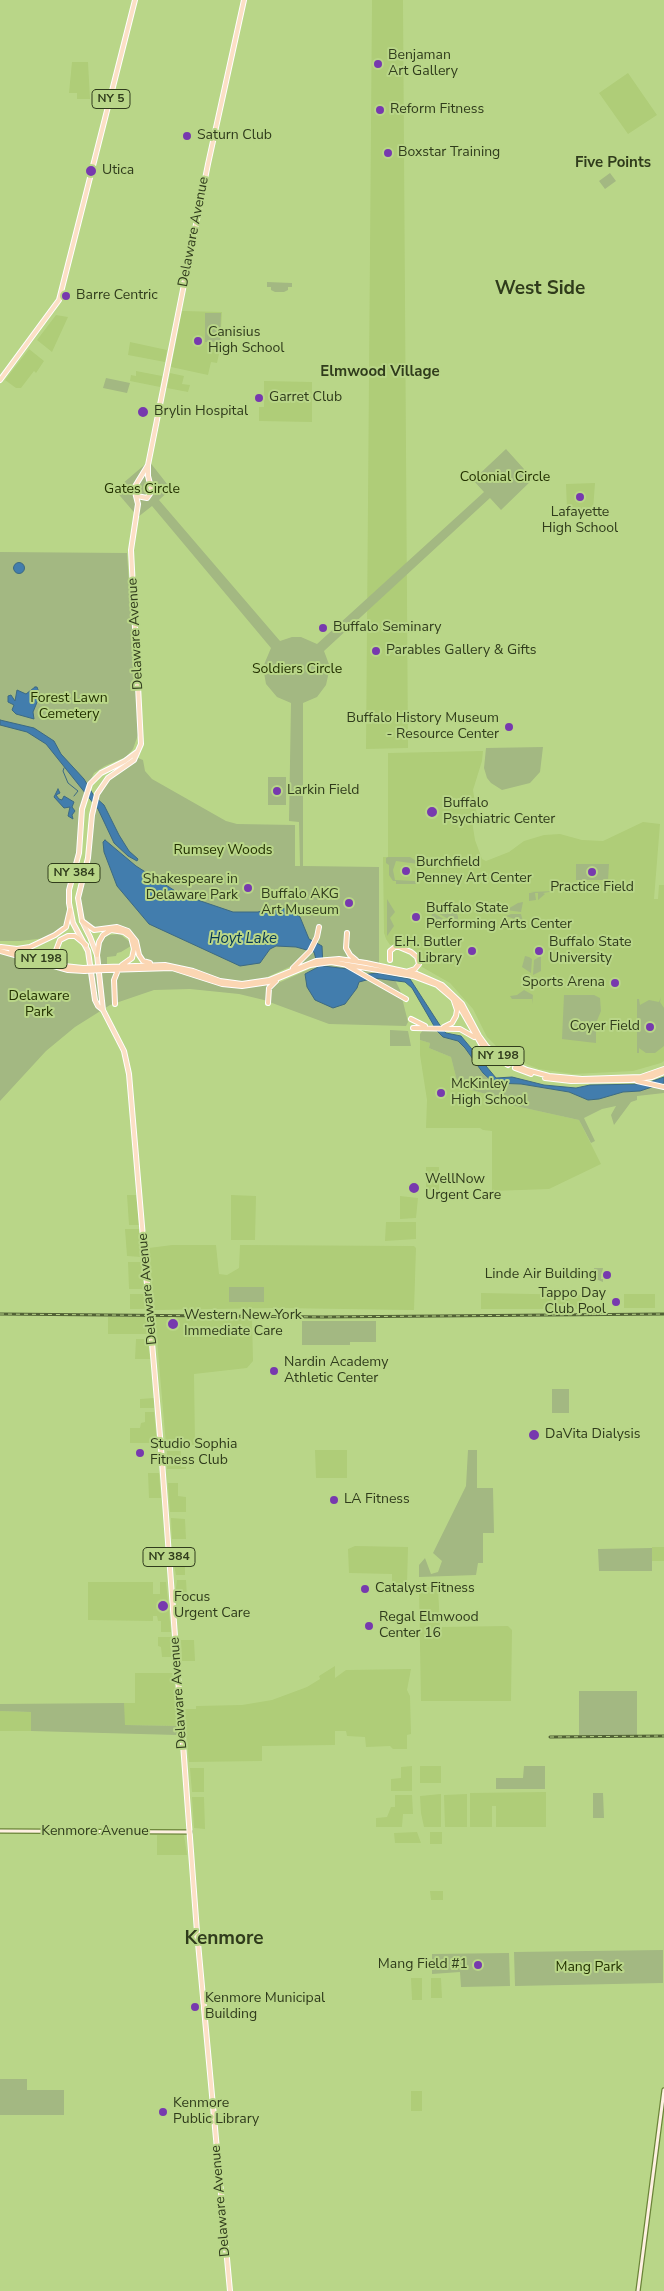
<!DOCTYPE html>
<style>
body{margin:0}
canvas{display:block;background:#b9d688}
</style>
<canvas width="664" height="2291"></canvas>
<script>
const g = document.querySelector('canvas').getContext('2d');
g.lineJoin = 'round';
function fill(path, color) { g.fillStyle = color; g.fill(path, 'evenodd'); }
const poly = rows => new Path2D(rows.map(r => 'M' + r).join(''));
function trace(path, color, width, dash) { g.strokeStyle = color; g.lineWidth = width; g.lineCap = dash ? 'butt' : 'round'; g.setLineDash(dash || []); g.stroke(path); }
function label(font, color, halo, rows, align = 'center') {
  g.font = font + ' "Nunito Sans",sans-serif'; g.lineWidth = 4; g.setLineDash([]); g.textBaseline = 'middle'; g.strokeStyle = halo; g.fillStyle = color; for (const [text, x, y, turn = 0] of rows) {
    g.save(); g.translate(x, y); g.rotate((+turn || 0) * Math.PI / 180); g.textAlign = isNaN(turn) ? turn : align; if (halo) g.strokeText(text, 0, 0); g.fillText(text, 0, 0); g.restore();
  }
}
const built = poly([
 [372,0,403,0,408,748,366,749],
 [72,62,88,62,90,99,77,99,77,93,69,93],
 [628,73,657,115,628,134,599,93],
 [182,311,222,312,220,349,217,363,211,362,208,375,171,367],
 [56,315,68,317,52,352,37,340],
 [130,342,167,350,165,362,128,355],
 [29,349,44,361,36,373,34,371,21,388,16,388,5,380],
 [136,371,162,376,160,387,130,381,131,375,136,376],
 [170,373,184,376,182,384,190,385,188,392,167,388],
 [264,381,312,382,312,422,259,421,259,407,264,407],
 [595,483,593,510,567,510,566,484],
 [483,751,482,761,473,790,477,815,472,821,475,840,482,859,486,861,509,852,524,841,544,835,560,834,582,840,603,841,643,822,660,824,654,899,658,899,659,885,664,885,664,1061,661,1063,633,1071,573,1074,539,1069,506,1056,487,1037,473,1009,450,983,422,967,423,956,407,945,390,945,386,939,384,933,383,857,388,857,388,753],
 [420,1040,430,1043,429,1048,451,1057,459,1089,468,1089,493,1096,493,1101,579,1120,601,1164,549,1189,492,1191,492,1131,483,1130,480,1128,426,1128,427,1100,420,1055],
 [426,1167,439,1167,439,1191,426,1190],
 [127,1195,136,1195,139,1225,129,1225],
 [231,1195,256,1196,255,1240,231,1240],
 [400,1196,418,1198,416,1218,400,1219],
 [386,1222,416,1222,416,1239,385,1241],
 [125,1229,139,1229,141,1257,127,1256],
 [172,1245,216,1245,219,1274,227,1275,239,1268,240,1245,414,1246,416,1248,414,1310,276,1308,154,1310,149,1248],
 [128,1262,142,1262,144,1289,129,1289],
 [481,1293,582,1295,582,1309,481,1309],
 [130,1294,145,1294,146,1309,130,1309],
 [624,1294,655,1294,655,1308,624,1308],
 [108,1317,146,1317,148,1334,108,1334],
 [155,1317,252,1318,253,1361,247,1368,194,1374,195,1445,166,1444],
 [136,1339,148,1339,150,1359,135,1359],
 [154,1398,154,1408,140,1408,140,1399],
 [145,1412,154,1412,157,1443,130,1443,130,1428,140,1428,141,1423,145,1422],
 [315,1450,347,1450,347,1478,316,1478],
 [167,1451,181,1451,181,1467,186,1467,186,1469,167,1469],
 [148,1473,159,1473,161,1498,149,1498],
 [168,1483,178,1483,178,1496,186,1497,186,1512,170,1512],
 [171,1518,185,1519,186,1539,172,1539],
 [355,1546,408,1547,407,1585,392,1586,392,1574,349,1573,348,1549],
 [652,1547,664,1547,664,1561,652,1561],
 [174,1565,185,1565,185,1575,176,1575],
 [177,1580,186,1580,187,1597,175,1597],
 [88,1582,153,1582,153,1594,160,1594,160,1582,166,1582,171,1632,161,1632,161,1621,158,1621,157,1616,153,1616,153,1621,88,1620],
 [424,1587,438,1587,440,1627,508,1626,512,1630,511,1701,421,1701,419,1589],
 [158,1637,172,1637,173,1657,162,1657,161,1647,158,1646],
 [181,1640,194,1640,195,1661,182,1661],
 [335,1666,335,1678,346,1670,411,1669,407,1690,410,1696,411,1734,407,1735,407,1749,393,1749,390,1746,366,1747,365,1737,347,1736,346,1731,335,1731,335,1745,262,1746,262,1761,189,1762,184,1709,196,1709,196,1706,242,1705,272,1700,307,1687,320,1679,319,1676],
 [135,1673,174,1673,177,1726,124,1725,124,1703,135,1703],
 [0,1711,31,1712,31,1731,0,1731],
 [412,1766,412,1791,391,1791,391,1779,401,1778,401,1767],
 [420,1766,441,1766,441,1783,420,1783],
 [190,1768,204,1768,204,1792,192,1792],
 [546,1792,546,1827,496,1827,496,1806,492,1806,492,1827,470,1827,470,1793],
 [441,1794,441,1827,424,1827,421,1813,420,1796],
 [467,1794,467,1827,445,1827,444,1795],
 [395,1795,412,1795,413,1814,403,1814,402,1827,376,1827,376,1818,387,1817,391,1807,395,1807],
 [192,1797,204,1797,205,1829,194,1828],
 [417,1832,421,1843,395,1843,394,1833],
 [430,1832,442,1832,442,1844,430,1844],
 [157,1835,184,1835,187,1855,157,1855],
 [430,1891,443,1891,443,1900,431,1900],
 [411,1978,422,1978,422,2000,412,2000],
 [431,1978,441,1978,442,1998,431,1998],
 [411,2091,422,2091,422,2111,411,2111]
]);
const green = poly([
 [610,173,616,181,605,189,599,181],
 [267,282,292,283,292,287,288,287,288,290,284,292,275,292,271,290,271,287,267,287],
 [205,313,221,313,220,342,205,342],
 [106,378,130,383,127,393,103,388],
 [506,449,533,479,501,510,490,498,324,651,330,667,326,685,317,697,303,703,303,866,379,867,379,963,349,957,323,957,297,965,296,964,263,979,249,982,227,981,180,966,146,962,140,956,136,937,128,929,117,926,97,930,86,924,80,904,80,896,90,857,93,817,98,796,109,780,131,765,138,758,143,760,145,771,152,779,226,821,237,824,295,825,295,866,300,866,299,822,289,821,291,703,277,697,266,684,263,667,271,648,152,506,138,517,115,490,149,461,171,489,159,500,280,641,292,637,301,637,317,644,484,492,473,480],
 [0,552,127,553,139,732,133,749,126,757,105,766,94,773,84,794,81,809,77,852,66,894,67,913,64,927,46,938,20,941,0,941],
 [543,747,540,772,530,783,502,790,491,783,487,778,484,768,486,748],
 [268,777,286,777,286,805,268,805],
 [388,857,410,857,418,862,418,864,396,861,393,870,395,880,415,881,415,878,418,878,417,884,396,884,396,881,393,881,389,875,389,865,386,863,386,858],
 [576,864,609,864,608,880,576,880],
 [555,891,543,893,545,894,538,900,538,893,535,893,536,900,529,901,529,893,534,893,530,892],
 [387,899,395,912,390,918,394,926,387,936],
 [523,902,521,912,506,910,518,903],
 [433,910,455,910,458,916,458,925],
 [432,912,455,926,455,927,440,927,433,924,431,922],
 [511,914,521,914,523,922,506,916],
 [120,934,131,943,131,946,121,952,117,953,116,956,107,957,107,964,101,964,99,949,102,939,109,935],
 [0,953,72,972,169,970,218,985,238,988,276,984,312,968,331,965,392,974,400,990,408,1022,406,1026,329,1024,264,1000,239,994,190,989,154,990,110,1005,75,1027,46,1051,0,1101],
 [525,956,529,957,532,959,531,973,522,967],
 [541,956,541,971,533,975,534,960],
 [524,990,533,995,532,1004,532,999,512,999,510,996,517,995],
 [564,995,594,995,600,998,601,1011,596,1023,596,1043,562,1039],
 [661,997,660,1002,664,1008,664,1046,655,1053,646,1053,639,1048,639,1053,637,1053,637,999,639,999,640,1005,649,1000,659,1002],
 [390,1030,408,1031,411,1046,390,1046],
 [423,1030,437,1030,443,1037,458,1041,466,1048,483,1073,501,1084,521,1084,569,1092,588,1100,599,1099,623,1092,640,1091,654,1086,664,1089,664,1093,637,1096,637,1100,631,1102,614,1125,611,1115,616,1106,602,1109,584,1118,595,1141,591,1143,579,1120,493,1101,493,1096,468,1089,459,1089,451,1057,429,1048,430,1043,420,1040,420,1034],
 [594,1268,603,1268,601,1279,603,1279,603,1282,598,1280,593,1282,593,1277,595,1277],
 [229,1287,264,1287,264,1302,229,1302],
 [302,1321,376,1321,376,1342,350,1342,350,1345,302,1345],
 [552,1389,569,1389,569,1413,552,1413],
 [468,1450,477,1450,477,1488,493,1488,494,1533,483,1533,483,1563,478,1563,476,1575,419,1577,419,1565,425,1558,431,1574,438,1572,442,1561,433,1553,466,1486],
 [652,1548,652,1571,599,1571,598,1549],
 [579,1691,637,1691,637,1735,579,1735],
 [124,1703,125,1725,177,1726,177,1735,31,1731,31,1712,0,1711,0,1704],
 [524,1766,545,1766,545,1789,496,1789,496,1778,523,1778],
 [593,1793,603,1793,604,1818,593,1818],
 [663,1950,663,1983,515,1986,514,1952],
 [509,1953,510,1986,461,1987,460,1972,432,1974,432,1954],
 [0,2079,27,2079,27,2090,64,2090,64,2115,0,2115]
]);
const water = poly([
 '13.5 568a5.5 5.5 0 1 1 11 0a5.5 5.5 0 1 1-11 0Z',
 [35,687,37,687,40,695,33,712,34,719,16,714,12,710,14,705,8,702,8,696,11,695,15,701,17,690,26,694,35,687],
 [0,720,34,728,54,741,61,754,84,779,94,796,104,805,119,835,129,851,138,859,137,861,128,856,114,843,98,809,46,744,27,732,0,725,0,720],
 [58,789,60,793,56,795,59,799,62,800,64,796,74,802,72,807,75,811,72,815,73,819,68,816,70,807,64,808,54,797,58,789],
 [105,840,136,866,180,894,233,912,258,912,272,908,289,909,300,917,309,939,322,946,323,966,348,969,360,975,378,973,410,979,443,1030,446,1033,461,1036,496,1078,512,1077,544,1085,576,1088,590,1085,644,1084,664,1077,664,1083,640,1091,623,1092,599,1099,588,1100,569,1092,521,1084,494,1083,483,1073,465,1048,458,1041,443,1037,437,1031,412,988,405,982,374,978,359,982,357,988,345,1004,333,1008,315,1000,307,987,305,974,318,967,314,952,296,947,276,946,270,949,260,963,240,966,149,924,117,886,104,852,103,842,105,840]
]);
const stream = poly([
 [64,768,63,771,68,783,78,791,74,796]
]);
const secondary = poly([
 [0,1831,190,1832],
 [638,2291,664,2090]
]);
const primary = poly([
 [0,380,59,300,135,0],
 [137,496,147,498,152,491,148,476,148,465,208,164,244,0],
 [137,752,125,761,101,773,90,784,82,809,79,853,69,890,69,903,73,923,88,951,95,1000,98,1006,103,1010,124,1051,129,1074,161,1448,197,1932,230,2291],
 [103,1010,97,955,90,937,82,921,78,898,88,858,92,815,97,794,108,778,134,760,141,744,131,550,138,504,134,488,148,465]
]);
const trunk = poly([
 [82,921,94,930,117,927,128,931,136,941,139,955,143,961,150,963],
 [347,933,346,948,350,955,356,960],
 [1,947,17,949,30,947,55,935,66,927,70,910],
 [11,950,64,966,83,968],
 [0,951,68,970,84,971],
 [97,955,99,942,103,935,111,930,124,932,131,937,134,949,132,958,122,965],
 [390,960,390,951,395,947,399,947,411,952,417,957,419,964,415,969,409,971],
 [62,965,57,960,55,953,60,940,68,936,75,936,86,945],
 [346,965,406,999],
 [106,967,165,965,193,971,220,981,242,984,269,980,316,961,339,959,366,963,417,974,442,985,462,1004,479,1036,487,1047,507,1061,527,1070,549,1076,582,1079,641,1077,664,1069],
 [293,968,310,951,317,937,319,927],
 [106,970,172,968,222,984,242,986,269,982,310,965,331,962,413,976,437,985,451,997,458,1004,481,1044,491,1053,508,1065],
 [268,1003,269,988,276,981],
 [115,1004,114,980,118,970],
 [411,1019,425,1026],
 [444,1027,452,1023,456,1016,457,1010,454,1001],
 [413,1028,460,1029,474,1037],
 [515,1068,531,1074],
 [545,1078,571,1081,630,1080,652,1077,664,1072],
 [637,1081,664,1087]
]);
const rail = poly([
 [0,1314,323,1317,664,1314],
 [550,1737,664,1736]
]);
const trunkBridge = poly([
 [83,968,106,967],
 [84,971,106,970]
]);
const markers = [
 [378,64,5,"#7739ae"],
 [380,110,5,"#7739ae"],
 [187,136,5,"#7739ae"],
 [388,153,5,"#7739ae"],
 [91,171,6,"#7739ae"],
 [66,296,5,"#7739ae"],
 [198,341,5,"#7739ae"],
 [259,398,5,"#7739ae"],
 [143,412,6,"#7739ae"],
 [580,497,5,"#7739ae"],
 [323,628,5,"#7739ae"],
 [376,651,5,"#7739ae"],
 [509,727,5,"#7739ae"],
 [277,791,5,"#7739ae"],
 [432,812,6,"#7739ae"],
 [406,871,5,"#7739ae"],
 [592,872,5,"#7739ae"],
 [248,888,5,"#7739ae"],
 [349,903,5,"#7739ae"],
 [416,917,5,"#7739ae"],
 [472,951,5,"#7739ae"],
 [539,951,5,"#7739ae"],
 [615,983,5,"#7739ae"],
 [650,1027,5,"#7739ae"],
 [441,1093,5,"#7739ae"],
 [414,1188,6,"#7739ae"],
 [607,1275,5,"#7739ae"],
 [616,1302,5,"#7739ae"],
 [173,1324,6,"#7739ae"],
 [274,1371,5,"#7739ae"],
 [534,1435,6,"#7739ae"],
 [140,1453,5,"#7739ae"],
 [334,1500,5,"#7739ae"],
 [365,1589,5,"#7739ae"],
 [163,1606,6,"#7739ae"],
 [369,1626,5,"#7739ae"],
 [478,1965,5,"#7739ae"],
 [195,2007,5,"#7739ae"],
 [163,2112,5,"#7739ae"]
];
const shields = [
 [111,99,38],
 [74,873,52],
 [41,959,52],
 [498,1056,52],
 [169,1557,52]
];
const shieldNames = [
 ["NY 5",111,99],
 ["NY 384",74,873],
 ["NY 198",41,959],
 ["NY 198",498,1056],
 ["NY 384",169,1557]
];
const poiNames = [
 ["Benjaman",388,56],
 ["Art Gallery",388,72],
 ["Reform Fitness",390,110],
 ["Saturn Club",197,136],
 ["Boxstar Training",398,153],
 ["Utica",102,171],
 ["Barre Centric",76,296],
 ["Canisius",208,333],
 ["High School",208,349],
 ["Garret Club",269,398],
 ["Brylin Hospital",154,412],
 ["Lafayette",580,513,"center"],
 ["High School",580,529,"center"],
 ["Buffalo Seminary",333,628],
 ["Parables Gallery & Gifts",386,651],
 ["Buffalo History Museum",499,719,"right"],
 ["- Resource Center",499,735,"right"],
 ["Larkin Field",287,791],
 ["Buffalo",443,804],
 ["Psychiatric Center",443,820],
 ["Burchfield",416,863],
 ["Penney Art Center",416,879],
 ["Shakespeare in",238,880,"right"],
 ["Delaware Park",238,896,"right"],
 ["Practice Field",592,888,"center"],
 ["Buffalo AKG",339,895,"right"],
 ["Art Museum",339,911,"right"],
 ["Buffalo State",426,909],
 ["Performing Arts Center",426,925],
 ["E.H. Butler",462,943,"right"],
 ["Library",462,959,"right"],
 ["Buffalo State",549,943],
 ["University",549,959],
 ["Sports Arena",605,983,"right"],
 ["Coyer Field",640,1027,"right"],
 ["McKinley",451,1085],
 ["High School",451,1101],
 ["WellNow",425,1180],
 ["Urgent Care",425,1196],
 ["Linde Air Building",597,1275,"right"],
 ["Tappo Day",606,1294,"right"],
 ["Club Pool",606,1310,"right"],
 ["Western New York",184,1316],
 ["Immediate Care",184,1332],
 ["Nardin Academy",284,1363],
 ["Athletic Center",284,1379],
 ["DaVita Dialysis",545,1435],
 ["Studio Sophia",150,1445],
 ["Fitness Club",150,1461],
 ["LA Fitness",344,1500],
 ["Catalyst Fitness",375,1589],
 ["Focus",174,1598],
 ["Urgent Care",174,1614],
 ["Regal Elmwood",379,1618],
 ["Center 16",379,1634],
 ["Mang Field #1",468,1965,"right"],
 ["Kenmore Municipal",205,1999],
 ["Building",205,2015],
 ["Kenmore",173,2104],
 ["Public Library",173,2120]
];
const streetNames = [
 ["Delaware Avenue",194,232,-79],
 ["Delaware Avenue",136,634,-93],
 ["Delaware Avenue",148,1289,-95],
 ["Delaware Avenue",179,1693,-94],
 ["Kenmore Avenue",95,1832],
 ["Delaware Avenue",221,2201,-95]
];
const parkNames = [
 ["Colonial Circle",505,478],
 ["Gates Circle",142,490],
 ["Soldiers Circle",297,670],
 ["Forest Lawn",69,699],
 ["Cemetery",69,715],
 ["Rumsey Woods",223,851],
 ["Delaware",39,997],
 ["Park",39,1013],
 ["Mang Park",589,1968]
];
const neighbourhoodNames = [
 ["Five Points",613,163],
 ["Elmwood Village",380,372]
];
const waterNames = [
 ["Hoyt Lake",243,939]
];
const districtNames = [
 ["West Side",540,289],
 ["Kenmore",224,1939]
];
fill(built, '#afcd78');
fill(green, '#a3b882');
fill(water, '#427dad');
trace(water, '#3d6a82', 1);
trace(stream, '#3d6a82', 1);
trace(secondary, '#6b8439', 5.5);
trace(primary, '#fff', 6);
trace(trunk, '#fff', 6);
trace(secondary, '#fef0e2', 3);
trace(primary, '#fce0c6', 4);
trace(trunk, '#fbd6b3', 4);
trace(rail, '#526236', 3);
trace(rail, '#b9d688', 1, [4]);
trace(trunkBridge, '#fff', 6, []);
trace(trunkBridge, '#fbd6b3', 4);
for (const [x, y, r, color] of markers) { const dot = new Path2D(); dot.arc(x, y, r, 0, 2 * Math.PI); g.fillStyle = color; g.fill(dot); trace(dot, '#b9d688', 2); }
for (const [x, y, w] of shields) { const box = new Path2D(); box.roundRect(x - w / 2, y - 9.5, w, 19, 4); g.fillStyle = '#b9d688'; g.fill(box); trace(box, '#303c1c', 1); }
label('bold 12px', '#303c1c', null, shieldNames);
label('14px', '#303c1c', '#b9d688', poiNames, 'left');
label('14px', '#303c1c', '#b9d688', streetNames);
label('14px', '#233100', '#b9d688', parkNames);
label('bold 15px', '#303c1c', '#b9d688', neighbourhoodNames);
label('italic 15px', '#063657', '#b9d688', waterNames);
label('bold 19px', '#303c1c', '#b9d688', districtNames);
</script>
